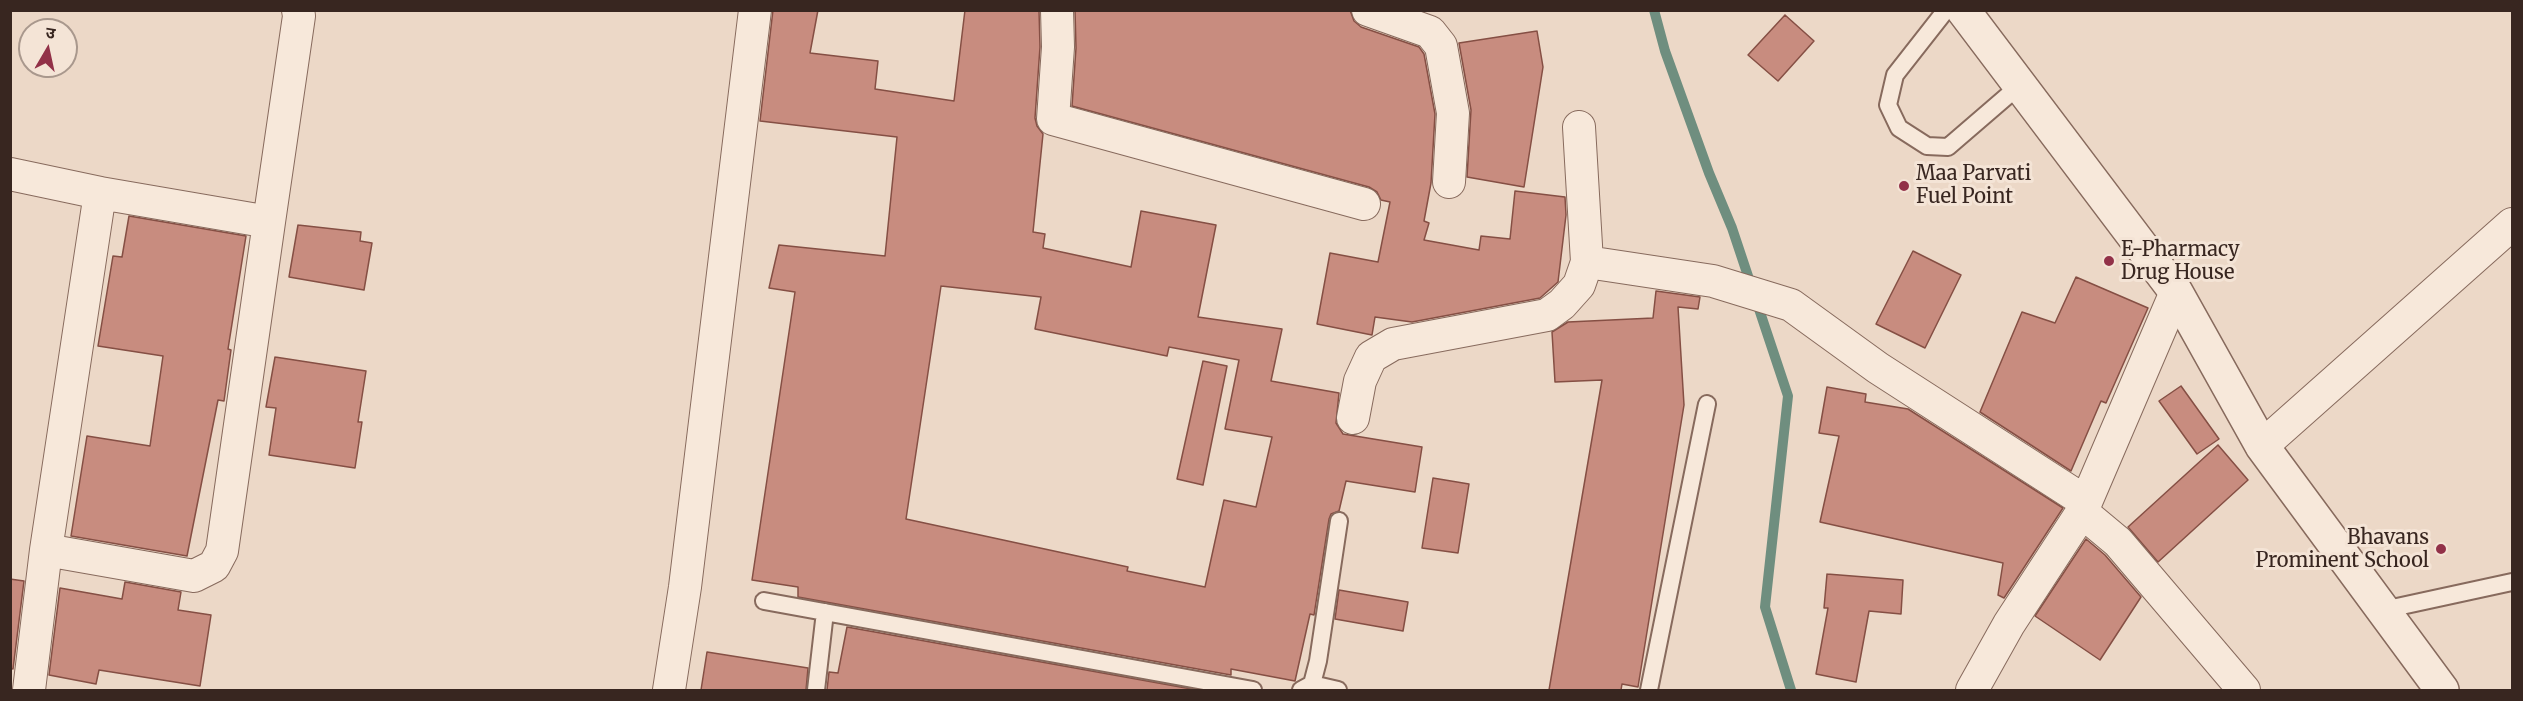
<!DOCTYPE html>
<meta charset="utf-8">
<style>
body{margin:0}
#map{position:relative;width:2523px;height:701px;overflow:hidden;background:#ecd8c7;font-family:Merriweather,"Noto Sans Devanagari",serif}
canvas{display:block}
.frame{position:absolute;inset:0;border:12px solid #382620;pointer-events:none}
.north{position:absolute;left:18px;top:18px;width:60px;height:60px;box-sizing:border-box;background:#f4e4d6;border:2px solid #a9988d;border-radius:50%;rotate:9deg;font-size:16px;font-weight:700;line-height:24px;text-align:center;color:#382620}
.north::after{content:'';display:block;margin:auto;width:21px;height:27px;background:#923148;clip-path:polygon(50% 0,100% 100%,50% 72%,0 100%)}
</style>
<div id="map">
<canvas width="2523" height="701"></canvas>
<div class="frame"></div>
<div class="north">उ</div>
</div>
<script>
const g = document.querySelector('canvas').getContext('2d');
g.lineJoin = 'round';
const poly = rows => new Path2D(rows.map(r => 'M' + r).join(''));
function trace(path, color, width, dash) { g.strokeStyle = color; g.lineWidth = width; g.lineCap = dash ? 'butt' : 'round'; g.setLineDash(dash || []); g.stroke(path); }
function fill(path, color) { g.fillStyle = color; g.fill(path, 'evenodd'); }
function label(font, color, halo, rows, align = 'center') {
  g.font = font + ' Merriweather,serif'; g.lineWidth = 6; g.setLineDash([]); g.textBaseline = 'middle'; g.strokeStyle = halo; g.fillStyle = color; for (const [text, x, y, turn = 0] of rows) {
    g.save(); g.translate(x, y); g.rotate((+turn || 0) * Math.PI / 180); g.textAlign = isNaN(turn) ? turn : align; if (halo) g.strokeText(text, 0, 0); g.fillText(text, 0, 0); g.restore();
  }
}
const stream = poly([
 [1654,10,1665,51,1709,173,1732,228,1788,396,1765,607,1791,690]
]);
const building = poly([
 [773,10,818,10,810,53,878,61,875,89,954,101,965,10,1039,10,1040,47,1035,118,1037,126,1043,134,1033,232,1045,234,1043,248,1131,267,1141,211,1216,225,1198,317,1282,329,1271,381,1339,393,1336,423,1343,434,1422,447,1415,492,1346,481,1339,511,1331,514,1329,519,1314,615,1310,614,1295,681,1231,669,1231,675,798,597,798,587,752,580,795,292,769,288,779,245,885,256,897,137,760,121,773,10],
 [941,286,1041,297,1035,329,1167,356,1169,347,1239,360,1225,429,1272,437,1256,507,1224,500,1205,587,1127,571,1128,567,906,519,941,286],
 [1075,10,1350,10,1354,21,1361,27,1419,47,1424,54,1435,114,1431,183,1424,221,1429,223,1424,240,1479,250,1481,236,1510,239,1515,191,1565,197,1566,215,1558,282,1540,298,1412,322,1375,317,1372,335,1317,324,1330,253,1378,262,1390,202,1381,200,1377,192,1369,187,1072,106,1076,48,1075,10],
 [1785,15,1814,41,1778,81,1748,55,1785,15],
 [1537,31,1543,67,1524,187,1467,177,1471,110,1459,43,1537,31],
 [129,216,246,236,228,349,231,350,224,401,218,400,187,556,71,536,87,436,150,446,163,356,98,346,113,256,122,257,129,216],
 [298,225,361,232,360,241,372,243,364,290,289,277,298,225],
 [1913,251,1961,275,1925,348,1876,324,1913,251],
 [2076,277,2148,308,2106,403,2101,401,2071,471,1980,412,2022,312,2055,323,2076,277],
 [1656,291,1700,297,1698,309,1678,307,1684,405,1638,687,1622,684,1621,690,1549,690,1602,380,1555,382,1552,332,1568,322,1653,318,1656,291],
 [275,357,366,371,358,422,362,422,355,468,269,455,276,408,266,407,275,357],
 [1203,361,1227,366,1203,485,1177,479,1203,361],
 [2181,386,2219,439,2197,454,2159,401,2181,386],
 [1827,387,1866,394,1865,402,1908,409,2063,508,2004,598,1998,595,2003,563,1820,522,1839,436,1819,433,1827,387],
 [2218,445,2248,480,2158,562,2128,527,2218,445],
 [1433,478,1469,484,1458,553,1422,548,1433,478],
 [2086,539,2105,555,2141,597,2100,660,2035,616,2086,539],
 [1827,574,1903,580,1901,614,1869,611,1856,682,1816,674,1828,608,1824,608,1827,574],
 [10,579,24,581,13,669,10,668,10,579],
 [125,582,181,592,178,610,211,615,200,686,99,670,96,684,49,675,60,588,122,599,125,582],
 [1339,590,1408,602,1403,631,1335,619,1339,590],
 [847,627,1197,690,827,690,829,672,838,673,847,627],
 [707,652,808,668,806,690,701,690,707,652]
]);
const service = poly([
 [1946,10,1895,75,1888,105,1899,128,1927,146,1948,147,2020,85],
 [764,601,1253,690],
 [2383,610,2512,582],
 [1312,684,1338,690],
 [816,690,825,612],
 [1301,690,1312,684,1318,661,1339,521],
 [1649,690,1707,404]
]);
const minor = poly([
 [1057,10,1058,47,1053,119,1364,204],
 [1368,10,1430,32,1441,46,1453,113,1449,182],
 [10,174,100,193],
 [269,222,299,16,298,10],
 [1587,262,1713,281,1791,305,1878,368,2086,502,2082,512,2118,542,2244,690],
 [1353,418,1360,381,1371,357,1393,344,1547,315,1562,304,1579,285,1587,262,1579,127],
 [2262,446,2512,224],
 [2086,502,2176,292],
 [29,690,46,550,100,193,269,222,222,551,214,566,194,576,46,550],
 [669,690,685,587,755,10],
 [1972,690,2009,624,2082,512]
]);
const tertiary = poly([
 [1963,10,2176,292,2262,446,2442,690]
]);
const markers = [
 [1904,186,6,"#923148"],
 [2109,261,6,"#923148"],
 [2441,549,6,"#923148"]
];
const poiNames = [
 ["Maa Parvati",1916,174],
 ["Fuel Point",1916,197],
 ["E-Pharmacy",2121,250],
 ["Drug House",2121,273],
 ["Bhavans",2429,538,"right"],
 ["Prominent School",2429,561,"right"]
];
trace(stream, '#6f8e7f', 10);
fill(building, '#c88c7f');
trace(building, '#854f44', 1.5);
trace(service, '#876a5d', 20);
trace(minor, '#876a5d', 34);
trace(tertiary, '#876a5d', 36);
trace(service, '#f7e8da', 16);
trace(minor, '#f7e8da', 32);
trace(tertiary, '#f7e8da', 33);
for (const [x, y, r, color] of markers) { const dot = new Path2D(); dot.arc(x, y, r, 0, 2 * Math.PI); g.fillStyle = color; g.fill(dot); trace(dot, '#f4e4d6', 2); }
label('20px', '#382620', '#f4e4d6', poiNames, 'left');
</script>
